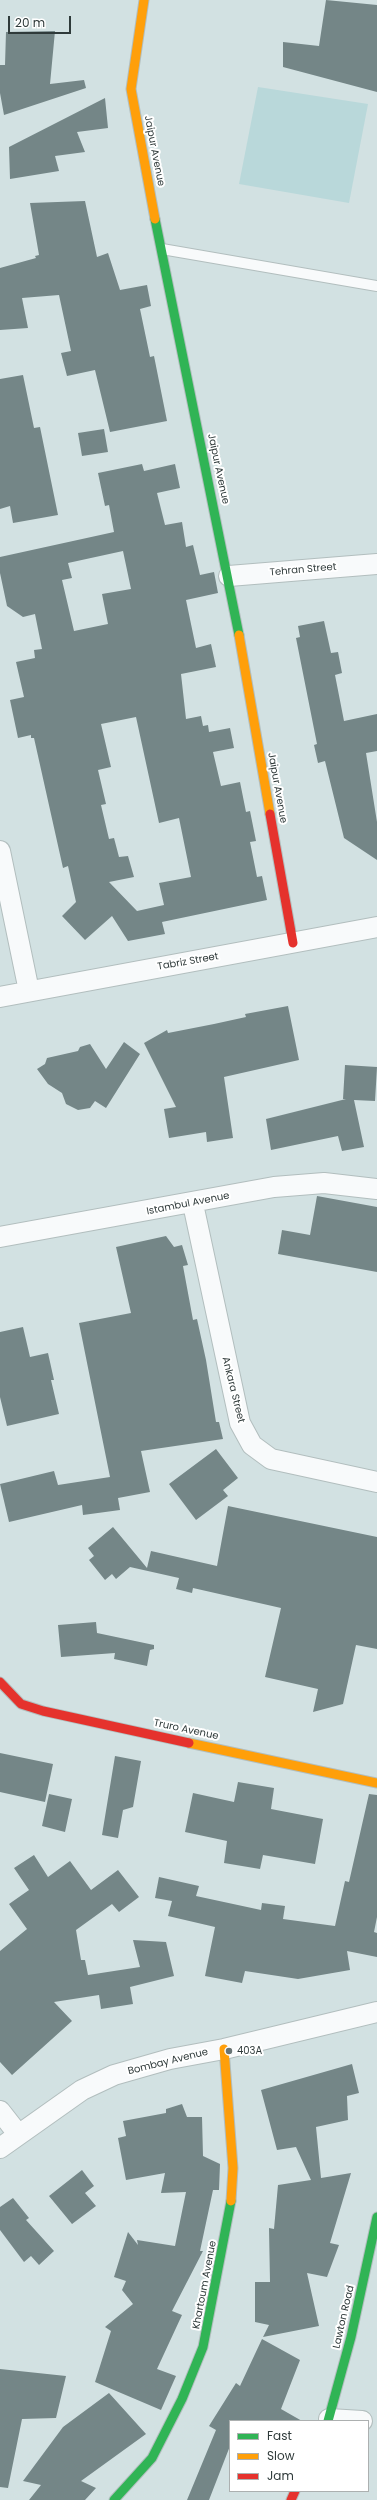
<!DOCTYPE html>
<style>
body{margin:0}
#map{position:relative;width:377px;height:2500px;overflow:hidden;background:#d2e1e2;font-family:Poppins,sans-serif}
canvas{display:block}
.legend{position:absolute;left:229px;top:2420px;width:140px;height:72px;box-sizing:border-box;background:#fff;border:1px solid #acb0b0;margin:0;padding:5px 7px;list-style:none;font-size:12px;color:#2f3a3a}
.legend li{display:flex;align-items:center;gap:8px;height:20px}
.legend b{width:20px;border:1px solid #acb0b0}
.scale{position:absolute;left:8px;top:16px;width:63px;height:18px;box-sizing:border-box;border:2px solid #2f3a3a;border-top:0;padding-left:5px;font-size:12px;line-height:14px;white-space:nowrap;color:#2f3a3a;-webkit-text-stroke:3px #fff;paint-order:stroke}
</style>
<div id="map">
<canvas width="377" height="2500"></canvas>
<ul class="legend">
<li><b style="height:5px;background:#30b455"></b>Fast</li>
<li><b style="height:5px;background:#ff9f0a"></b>Slow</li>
<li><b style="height:5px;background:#e5322d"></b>Jam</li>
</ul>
<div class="scale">20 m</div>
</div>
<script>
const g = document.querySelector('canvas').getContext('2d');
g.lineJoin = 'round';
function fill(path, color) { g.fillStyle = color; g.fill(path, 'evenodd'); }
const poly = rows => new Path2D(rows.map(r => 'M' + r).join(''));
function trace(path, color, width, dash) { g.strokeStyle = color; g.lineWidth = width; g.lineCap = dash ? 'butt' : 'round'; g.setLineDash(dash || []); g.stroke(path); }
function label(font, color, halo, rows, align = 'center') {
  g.font = font + ' Poppins,sans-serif'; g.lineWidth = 4; g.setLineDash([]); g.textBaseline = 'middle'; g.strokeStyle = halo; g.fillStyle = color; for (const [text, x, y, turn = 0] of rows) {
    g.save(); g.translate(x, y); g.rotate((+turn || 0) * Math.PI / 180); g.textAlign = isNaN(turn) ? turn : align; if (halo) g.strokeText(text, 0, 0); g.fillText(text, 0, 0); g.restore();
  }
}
const green = poly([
 [258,87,368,104,349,203,239,184]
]);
const building = poly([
 [326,0,377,5,377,92,283,67,283,42,319,46],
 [55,31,50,84,84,80,86,88,4,115,0,93,0,65,5,65,6,32],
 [105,98,108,128,77,132,85,152,55,156,59,171,10,179,9,147],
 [85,201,97,257,108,253,120,290,147,285,151,306,140,309,150,357,154,356,167,421,110,432,95,370,67,376,61,353,71,351,59,295,22,298,28,328,0,330,0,268,36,258,35,256,39,255,30,203],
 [23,375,34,428,40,427,58,515,13,523,10,506,0,509,0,379],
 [104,429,108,452,82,456,78,433],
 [142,464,144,471,175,464,180,488,157,493,165,525,182,522,186,547,193,545,200,575,214,572,218,593,186,600,196,648,211,644,216,667,181,674,186,719,201,716,203,726,208,725,209,732,230,728,234,748,213,752,221,786,240,782,246,812,250,811,256,841,250,842,257,877,262,876,267,900,162,922,165,934,128,941,112,916,85,940,62,916,76,902,68,866,63,868,34,738,31,738,31,735,18,738,10,700,24,697,16,662,35,658,34,650,42,649,35,614,23,617,7,606,0,573,0,557,114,532,109,505,105,506,98,473],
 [123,551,131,589,102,594,108,624,74,631,62,580,72,578,68,563],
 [136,717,159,823,179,818,191,877,159,883,164,905,137,911,109,882,134,877,128,856,119,857,114,838,109,839,101,805,106,804,98,770,111,767,101,724],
 [324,621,331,653,338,652,342,673,335,675,344,721,377,714,377,751,366,753,377,822,377,860,344,838,325,761,318,763,314,745,317,744,296,638,300,637,298,626],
 [288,1006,299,1060,224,1077,233,1138,207,1142,206,1132,169,1138,164,1109,176,1107,144,1043,167,1030,168,1033,214,1024,246,1017,245,1014],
 [124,1042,140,1054,106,1108,95,1101,90,1108,78,1110,66,1104,62,1093,48,1084,37,1069,45,1064,47,1058,78,1051,80,1047,90,1044,106,1069],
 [345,1065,377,1067,375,1101,354,1100,364,1147,342,1151,338,1136,271,1150,266,1119,346,1099,343,1099],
 [317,1196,377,1207,377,1272,278,1254,282,1230,310,1235],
 [166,1236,174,1247,182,1245,188,1265,183,1266,193,1320,197,1319,206,1360,216,1422,219,1422,223,1439,141,1451,150,1492,118,1498,120,1510,83,1515,82,1505,9,1522,0,1484,54,1471,58,1485,110,1477,79,1323,131,1313,116,1247],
 [23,1327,30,1357,48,1353,54,1380,51,1380,59,1414,7,1426,0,1397,0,1332],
 [216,1449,238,1478,223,1490,228,1496,196,1520,169,1484],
 [228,1506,377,1537,377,1649,356,1645,343,1704,313,1712,318,1689,265,1677,281,1608,193,1588,192,1593,176,1589,179,1578,130,1567,116,1579,112,1574,105,1580,89,1560,94,1556,88,1548,113,1527,147,1568,151,1551,217,1566],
 [96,1622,97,1633,154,1645,154,1649,150,1650,147,1666,114,1659,115,1653,61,1657,58,1625],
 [0,1753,53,1764,45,1802,0,1792],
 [115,1756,141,1761,133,1807,123,1810,118,1838,102,1835],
 [238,1782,274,1788,271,1809,323,1819,315,1864,263,1855,260,1869,224,1863,227,1841,185,1832,193,1793,234,1802],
 [49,1794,72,1799,65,1832,42,1826],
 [369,1794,377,1795,377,1917,374,1932,377,1933,377,1957,347,1951,350,1970,298,1979,245,1971,242,1983,205,1976,215,1927,168,1916,172,1901,155,1898,159,1877,199,1886,196,1896,261,1910,262,1903,285,1906,283,1919,335,1926,345,1881,349,1882],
 [34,1855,48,1877,70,1861,91,1890,118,1870,139,1897,119,1912,112,1904,76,1930,81,1960,85,1960,88,1975,140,1967,133,1940,166,1942,174,1976,130,1987,133,2004,101,2009,99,1995,54,2002,72,2021,12,2075,0,2062,0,1951,27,1929,9,1904,29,1890,14,1868],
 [352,2064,359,2093,347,2096,348,2120,316,2127,321,2178,351,2173,330,2243,339,2245,327,2277,307,2273,319,2326,263,2337,269,2325,255,2322,255,2282,270,2282,269,2228,274,2229,278,2185,311,2180,296,2147,277,2150,261,2090],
 [182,2104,187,2117,202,2117,203,2156,220,2164,219,2190,213,2190,200,2251,203,2251,172,2311,182,2315,157,2369,176,2376,161,2410,95,2382,111,2331,105,2327,133,2304,122,2290,126,2281,114,2277,128,2232,138,2245,137,2240,175,2246,186,2192,161,2193,165,2173,126,2180,118,2138,126,2136,123,2121,166,2113,166,2109],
 [82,2170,94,2186,85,2193,96,2206,72,2224,49,2196],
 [13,2198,29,2218,26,2220,54,2251,39,2265,31,2256,24,2262,0,2230,0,2207],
 [262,2339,300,2360,281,2409,302,2421,230,2421,230,2446,209,2500,187,2500,216,2430,209,2426,236,2383,240,2386],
 [0,2369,66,2376,56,2418,22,2419,8,2488,0,2487],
 [109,2393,146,2434,81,2481,96,2488,85,2500,29,2500,41,2485,23,2481,63,2427]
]);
const lane = poly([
 [162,249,377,286]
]);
const street = poly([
 [229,576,377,564],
 [0,851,29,991],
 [0,997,377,927],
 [193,1204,240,1423,252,1445,271,1459,377,1482],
 [0,1237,274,1187,324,1183,377,1189],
 [0,2111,18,2134],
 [0,2148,82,2090,114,2075,170,2059,224,2049,377,2012],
 [329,2419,362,2421]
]);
const fast = poly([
 [155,219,239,635],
 [328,2421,351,2337,377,2217],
 [114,2500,152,2458,182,2399,203,2347,231,2201]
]);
const slow = poly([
 [144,0,131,89,155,219],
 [239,635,270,814],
 [189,1743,377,1783],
 [224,2049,233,2168,231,2201]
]);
const jam = poly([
 [270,814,293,943],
 [0,1682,21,1704,43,1711,189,1743],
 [291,2500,295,2491]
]);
const markers = [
 [229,2051,4,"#687475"]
];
const streetNames = [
 ["Jaipur Avenue",154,151,79],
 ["Jaipur Avenue",218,469,78],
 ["Tehran Street",303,570,-5],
 ["Jaipur Avenue",277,788,80],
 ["Tabriz Street",188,962,-10],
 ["Istambul Avenue",188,1204,-11],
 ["Ankara Street",233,1390,76],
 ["Truro Avenue",186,1730,12],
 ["Bombay Avenue",168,2062,-14],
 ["Khartoum Avenue",205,2285,-79],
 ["Lawton Road",344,2317,-77]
];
const poiNames = [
 ["403A",237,2051]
];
fill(green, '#b9d8da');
fill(building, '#748687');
trace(lane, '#b2bebe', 12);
trace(street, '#b2bebe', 22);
trace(fast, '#b2bebe', 11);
trace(slow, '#b2bebe', 11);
trace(jam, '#b2bebe', 11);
trace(lane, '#f8fafb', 10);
trace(street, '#f8fafb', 20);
trace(fast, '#30b455', 9);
trace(slow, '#ff9f0a', 9);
trace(jam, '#e5322d', 9);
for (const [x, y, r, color] of markers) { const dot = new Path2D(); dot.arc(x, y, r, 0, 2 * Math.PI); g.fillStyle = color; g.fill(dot); trace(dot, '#fff', 1.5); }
label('10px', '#2f3a3a', '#fff', streetNames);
label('10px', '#2f3a3a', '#fff', poiNames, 'left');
</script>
